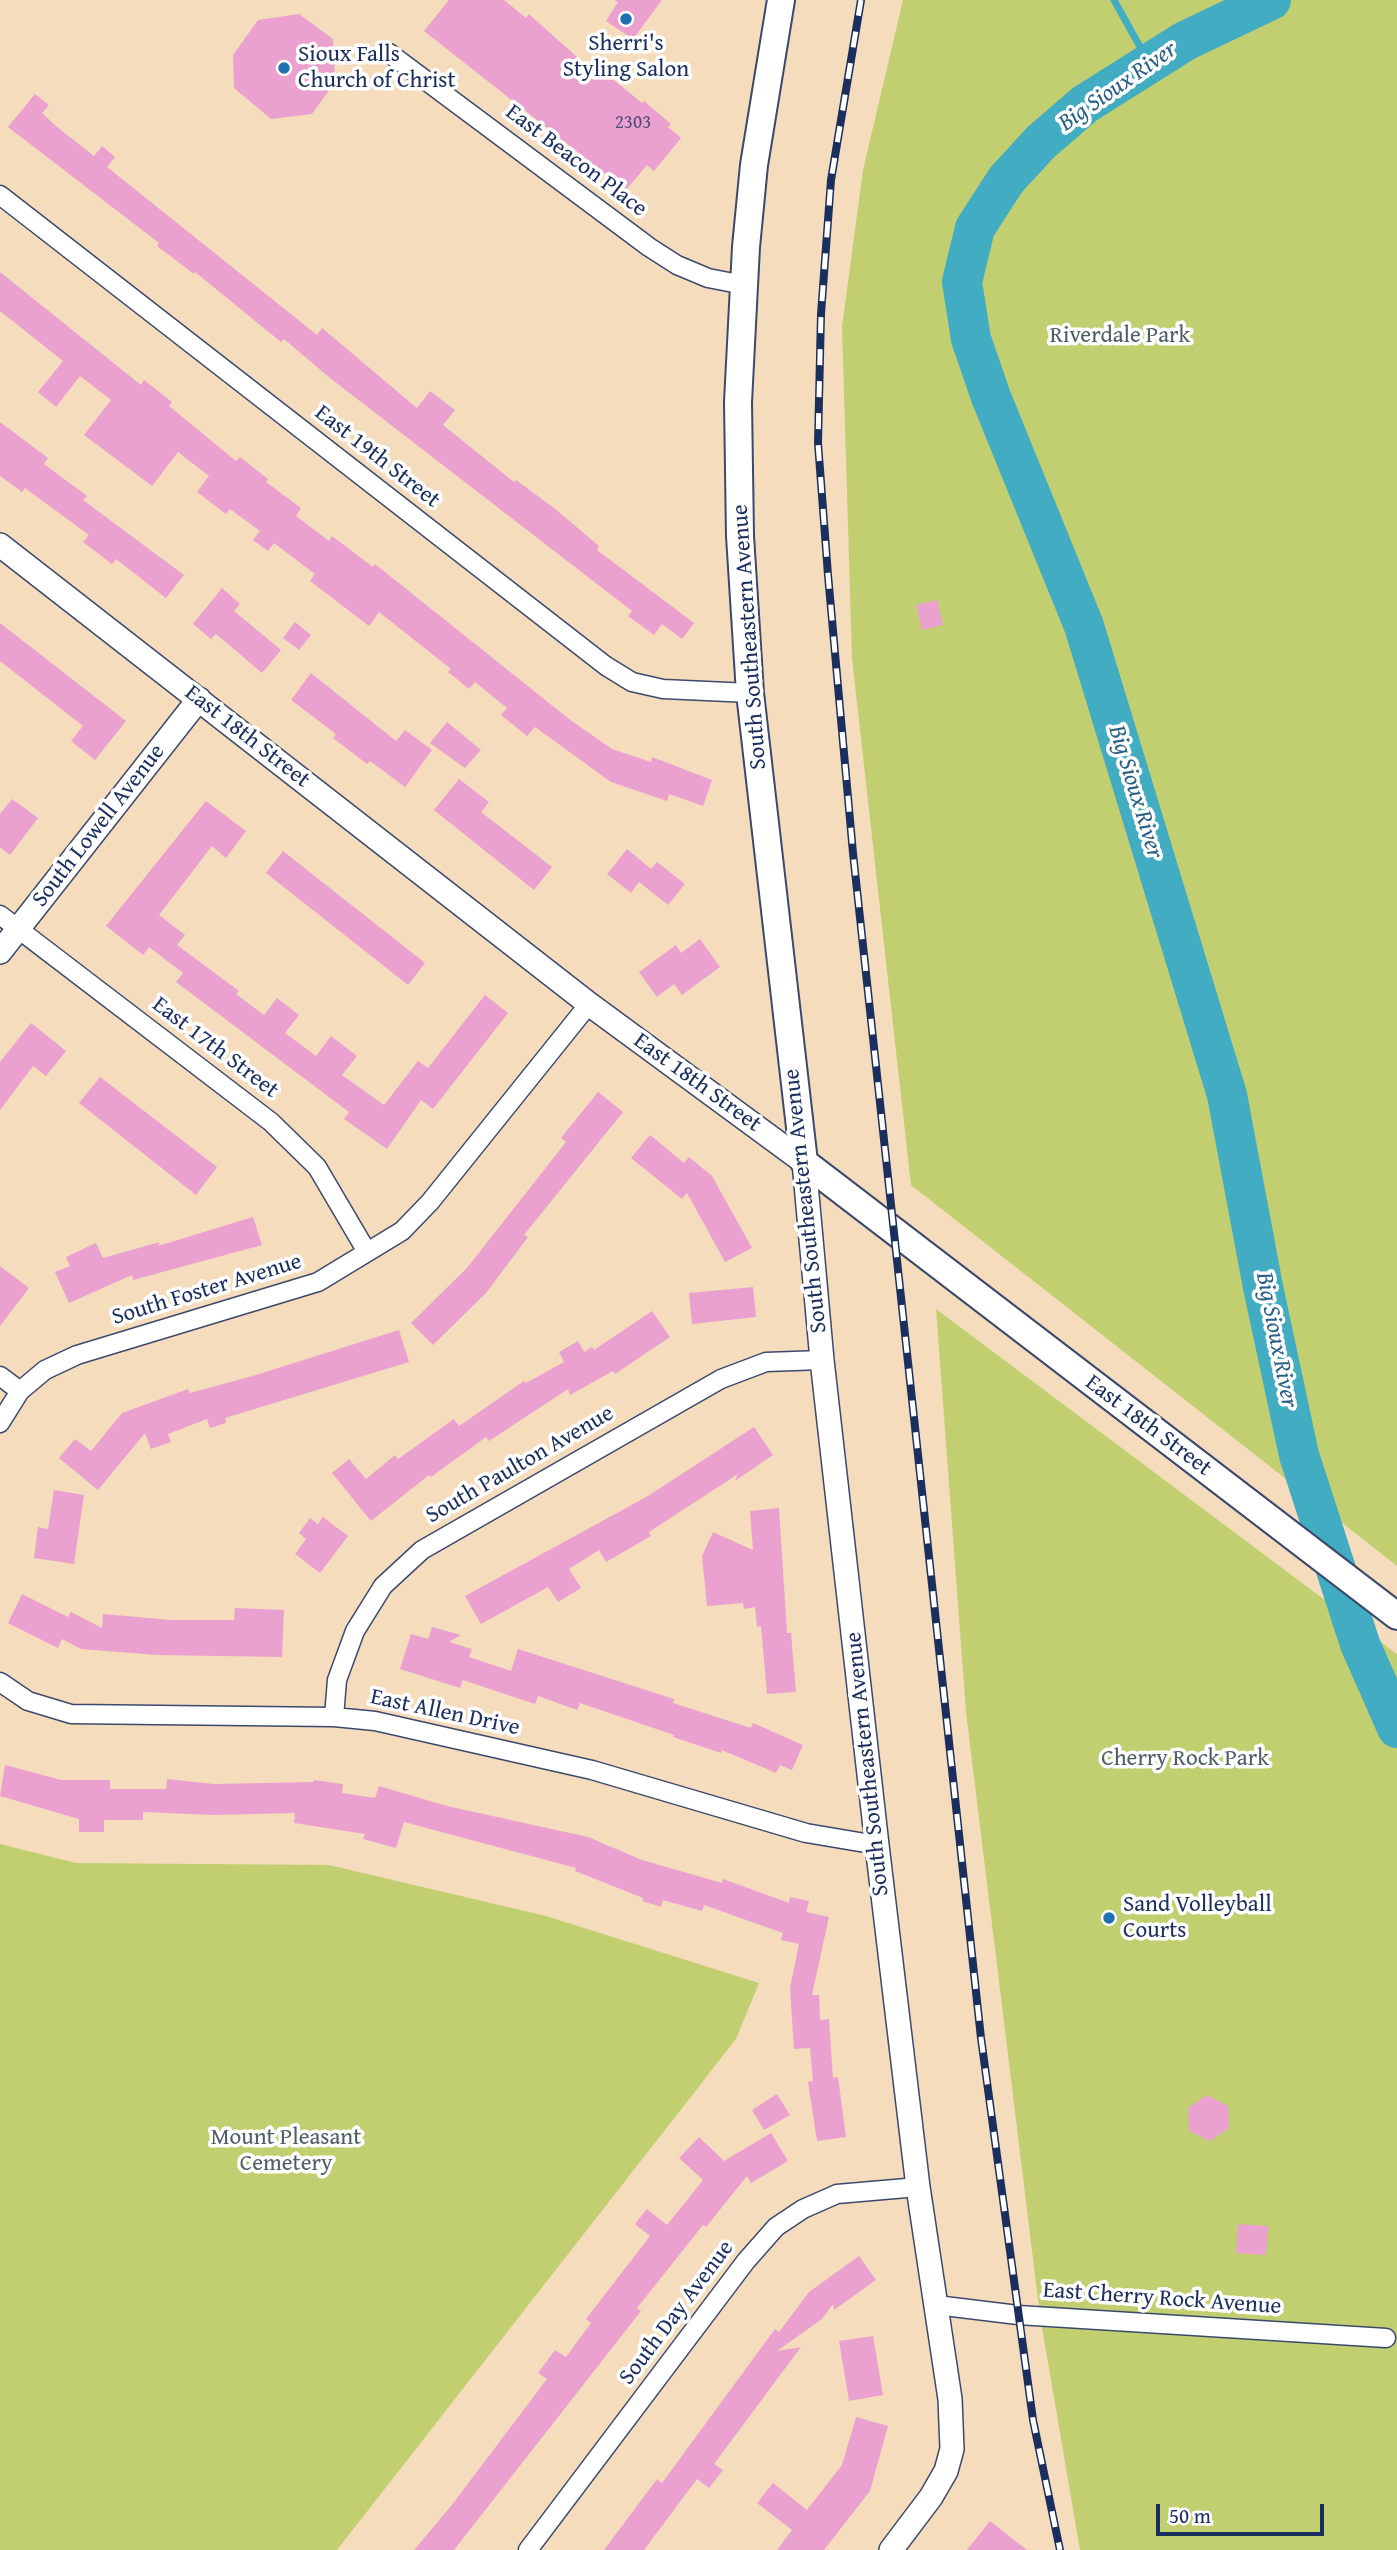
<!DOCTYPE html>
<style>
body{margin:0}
#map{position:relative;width:1397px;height:2550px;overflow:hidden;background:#f4dcbd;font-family:"Gentium Book Plus",serif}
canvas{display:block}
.scale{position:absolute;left:1156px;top:2504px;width:168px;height:32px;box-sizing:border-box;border:4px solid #1b2f5e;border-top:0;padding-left:9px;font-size:21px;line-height:24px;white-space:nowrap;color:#1b2f5e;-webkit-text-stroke:5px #fff;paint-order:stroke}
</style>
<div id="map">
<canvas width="1397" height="2550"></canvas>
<div class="scale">50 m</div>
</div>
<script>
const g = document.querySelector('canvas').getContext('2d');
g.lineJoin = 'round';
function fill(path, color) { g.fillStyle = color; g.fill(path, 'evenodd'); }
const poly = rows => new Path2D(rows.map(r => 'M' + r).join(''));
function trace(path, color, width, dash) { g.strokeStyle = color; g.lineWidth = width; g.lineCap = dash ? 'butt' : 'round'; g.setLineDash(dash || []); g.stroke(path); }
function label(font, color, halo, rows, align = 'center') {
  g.font = font + ' "Gentium Book Plus",serif'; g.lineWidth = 7; g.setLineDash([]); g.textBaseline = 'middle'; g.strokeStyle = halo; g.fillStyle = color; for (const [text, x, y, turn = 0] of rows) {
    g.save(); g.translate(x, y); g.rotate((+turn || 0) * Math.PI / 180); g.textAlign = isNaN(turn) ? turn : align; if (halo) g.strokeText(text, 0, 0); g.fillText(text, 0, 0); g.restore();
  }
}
const green = poly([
 [903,0,1397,0,1397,1566,911,1185,852,658,842,327,863,170],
 [936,1309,1397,1654,1397,2550,1080,2550,1040,2316,966,1712],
 [0,1844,76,1863,329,1865,546,1916,759,1983,736,2039,337,2550,0,2550]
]);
const stream = poly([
 [1114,0,1149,63]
]);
const river = poly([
 [1271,0,1185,41,1085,104,1041,142,1006,180,975,228,962,282,971,339,991,397,1084,626,1227,1095,1263,1287,1299,1455,1360,1644,1397,1728]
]);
const building = poly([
 [449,0,504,0,526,18,529,14,588,67,592,62,642,103,644,101,671,124,668,127,681,138,654,171,647,165,626,190,424,31],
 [614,0,662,0,633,39,606,21,618,2],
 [299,14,333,39,335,82,312,114,271,119,234,88,233,55,258,20],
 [35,94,49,105,42,113,57,127,94,156,102,146,115,157,107,167,317,335,322,328,417,408,430,391,455,410,443,425,514,482,516,480,554,508,599,546,597,550,694,623,682,639,662,624,654,635,628,616,632,611,330,378,284,339,281,342,195,272,194,274,157,246,159,243,8,127],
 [0,272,141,385,144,380,172,402,169,406,236,461,240,457,268,479,266,482,301,508,296,516,329,541,332,536,373,567,375,564,569,719,612,749,651,762,652,757,712,780,703,806,669,794,667,801,611,782,535,727,527,736,501,715,507,708,475,682,469,689,448,672,451,669,379,612,369,626,310,581,315,574,274,543,268,551,253,540,260,531,230,509,226,514,197,492,209,476,178,452,152,486,84,435,111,400,80,376,56,407,38,392,63,361,0,311],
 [0,422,48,458,44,464,87,496,83,500,184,575,166,598,116,559,112,564,83,542,89,535,25,488,22,492,0,476],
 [222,588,240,604,234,611,281,650,262,673,216,634,211,639,193,624],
 [937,600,943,625,922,630,916,605],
 [295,622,311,635,299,650,283,638],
 [0,623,126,721,95,760,71,741,83,726,0,661],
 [311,673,396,741,405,730,432,750,405,787,370,761,367,764,333,738,336,734,291,700],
 [447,722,481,750,465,768,430,743],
 [459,779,489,802,481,812,552,867,534,890,434,810],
 [12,799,38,818,10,855,0,847,0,814],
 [206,801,246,831,226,858,212,846,159,915,185,935,177,945,239,991,236,994,264,1015,277,998,299,1015,285,1033,316,1056,331,1036,357,1056,342,1075,384,1105,418,1061,428,1068,485,995,508,1013,433,1109,421,1100,387,1149,344,1119,349,1112,176,982,183,973,149,947,143,955,106,926],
 [627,849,651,869,657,862,685,884,668,905,639,882,631,893,607,874],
 [283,851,425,963,408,985,266,873],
 [700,939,720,967,682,995,674,984,657,997,639,972,676,945,681,953],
 [31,1023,66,1051,46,1076,33,1066,0,1110,0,1062],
 [100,1077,217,1167,196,1195,79,1103],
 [598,1092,623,1112,524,1235,528,1237,486,1293,433,1345,411,1323,467,1268,566,1142,561,1138],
 [650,1135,684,1163,689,1157,712,1176,752,1248,725,1262,687,1193,682,1199,631,1158],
 [253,1217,262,1245,133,1280,132,1275,69,1303,55,1272,70,1266,66,1257,96,1243,103,1258,160,1242,158,1246],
 [0,1266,29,1288,0,1326],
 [753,1287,756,1317,692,1324,689,1293],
 [652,1311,670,1337,615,1374,613,1371,570,1395,568,1389,489,1441,486,1437,431,1477,429,1475,371,1521,332,1473,349,1459,366,1479,395,1455,398,1459,454,1419,459,1426,524,1381,526,1383,564,1362,559,1352,578,1341,584,1352,592,1347,594,1350],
 [399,1330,409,1362,225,1418,226,1423,210,1428,207,1419,168,1434,171,1442,151,1449,145,1433,98,1490,59,1458,75,1439,91,1451,122,1413,188,1389,190,1393,256,1375],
 [754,1427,773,1455,735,1481,738,1474,649,1532,651,1536,606,1562,599,1550,569,1569,581,1588,558,1602,548,1587,481,1624,465,1596,648,1496],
 [54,1490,84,1495,74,1564,34,1558,38,1527,48,1529],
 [779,1508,787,1633,791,1633,796,1692,767,1694,761,1626,757,1627,755,1607,744,1609,743,1603,707,1606,702,1556,713,1532,753,1550,750,1511],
 [323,1517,348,1536,320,1573,295,1554,306,1539,299,1533,310,1518,318,1524],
 [22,1594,68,1617,71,1612,102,1628,103,1614,171,1620,234,1620,235,1608,284,1610,282,1657,157,1655,81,1649,62,1639,58,1648,8,1623],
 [432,1627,461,1635,449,1642,472,1649,469,1657,511,1671,518,1649,674,1699,673,1703,751,1728,753,1723,803,1745,792,1770,780,1765,776,1773,722,1750,721,1753,673,1737,674,1735,580,1703,577,1710,538,1696,535,1704,463,1680,460,1688,400,1669,411,1634,428,1639],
 [5,1765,61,1780,110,1780,110,1789,166,1789,167,1779,214,1784,313,1782,314,1780,343,1784,342,1793,375,1798,379,1786,447,1806,588,1837,642,1860,722,1883,723,1879,789,1903,790,1897,809,1901,806,1912,829,1917,812,1995,819,1995,820,2020,829,2019,833,2078,838,2077,846,2137,817,2141,808,2082,813,2081,810,2048,794,2049,790,1988,799,1944,781,1940,783,1933,704,1905,702,1911,663,1900,661,1907,642,1901,643,1898,575,1871,576,1868,404,1822,396,1848,363,1839,365,1834,294,1823,295,1813,213,1815,143,1812,143,1820,104,1820,104,1832,79,1832,79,1819,0,1796],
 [777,2094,790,2115,764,2130,752,2110],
 [1207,2095,1228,2106,1229,2128,1210,2141,1189,2131,1188,2108],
 [771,2133,788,2161,751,2183,747,2176,706,2227,703,2225,637,2308,641,2311,454,2550,414,2550,451,2506,547,2379,538,2373,555,2350,566,2357,591,2323,586,2319,650,2236,635,2224,647,2209,667,2225,703,2180,679,2158,699,2137,724,2161],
 [1238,2224,1268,2226,1266,2255,1236,2253],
 [859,2256,876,2280,834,2310,833,2304,822,2319,777,2351,801,2347,714,2464,723,2470,709,2488,697,2479,644,2550,604,2550,657,2479,662,2483,775,2329,779,2332,809,2292],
 [873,2336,883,2395,849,2401,839,2341],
 [856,2417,888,2426,870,2491,824,2550,777,2550,792,2530,757,2503,773,2483,807,2510,842,2465],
 [990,2521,1027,2550,967,2550]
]);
const minor = poly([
 [389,53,649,247,677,265,708,278,744,285],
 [0,195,606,666,632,682,663,689,750,693],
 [0,915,271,1122,317,1167,367,1252],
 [0,1376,20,1391],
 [0,1423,20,1391,45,1370,77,1355,318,1282,402,1231,430,1202,589,1004],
 [0,1682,28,1701,71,1714,334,1717,375,1721,592,1770,806,1833,877,1845],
 [334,1717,337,1680,355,1631,383,1586,422,1550,721,1379,766,1362,822,1360],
 [936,2305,1018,2315,1386,2338],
 [528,2550,746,2261,776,2227,803,2209,837,2194,918,2187]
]);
const tertiary = poly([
 [0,545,589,1004,804,1162,822,1360,877,1845,918,2187,950,2399,952,2449,946,2471,931,2497,891,2550],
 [0,952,199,699]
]);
const secondary = poly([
 [781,0,754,165,746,247,738,402,740,536,750,693,804,1162,1397,1616]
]);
const rail = poly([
 [861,0,831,180,821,314,818,443,828,575,853,853,981,2038,1033,2420,1060,2550]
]);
const markers = [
 [626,19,7,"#1f6fb2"],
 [284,68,7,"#1f6fb2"],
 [1109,1918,7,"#1f6fb2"]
];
const numberNames = [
 ["2303",633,123]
];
const poiNames = [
 ["Sherri's",626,44,"center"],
 ["Styling Salon",626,70,"center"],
 ["Sioux Falls",298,55],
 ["Church of Christ",298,81],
 ["Sand Volleyball",1123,1905],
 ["Courts",1123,1931]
];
const streetNames = [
 ["East Beacon Place",576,161,37],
 ["East 19th Street",377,457,38],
 ["South Southeastern Avenue",750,637,-94],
 ["East 18th Street",247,737,38],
 ["South Lowell Avenue",99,826,-52],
 ["East 17th Street",215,1048,37],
 ["East 18th Street",697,1083,36],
 ["South Southeastern Avenue",806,1201,-96],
 ["South Foster Avenue",207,1290,-17],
 ["East 18th Street",1148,1426,37],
 ["South Paulton Avenue",520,1465,-30],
 ["East Allen Drive",445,1713,12],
 ["South Southeastern Avenue",868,1764,-96],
 ["East Cherry Rock Avenue",1162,2299,4],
 ["South Day Avenue",677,2313,-53]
];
const parkNames = [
 ["Riverdale Park",1120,336],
 ["Cherry Rock Park",1185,1759],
 ["Mount Pleasant",286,2138],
 ["Cemetery",286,2164]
];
const waterNames = [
 ["Big Sioux River",1118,87,-35],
 ["Big Sioux River",1135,792,73],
 ["Big Sioux River",1276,1340,79]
];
fill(green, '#c2cf71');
trace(stream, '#42acc2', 7);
trace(river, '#42acc2', 40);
fill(building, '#eaa1cf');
trace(minor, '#3c496c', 21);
trace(tertiary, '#3c496c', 26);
trace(secondary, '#3c496c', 30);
trace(minor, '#fff', 18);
trace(tertiary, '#fff', 23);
trace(secondary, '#fff', 26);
trace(rail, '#1b2f5e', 8);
trace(rail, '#fff', 5, [16]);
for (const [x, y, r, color] of markers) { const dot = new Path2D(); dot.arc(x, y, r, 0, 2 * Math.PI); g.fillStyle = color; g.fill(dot); trace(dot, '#fff', 2.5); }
label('19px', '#4f4c7a', null, numberNames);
label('23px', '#1b2f5e', '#fff', poiNames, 'left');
label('23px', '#1b2f5e', '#fff', streetNames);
label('23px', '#4d5f64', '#fff', parkNames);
label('italic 24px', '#2b6186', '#fff', waterNames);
</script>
